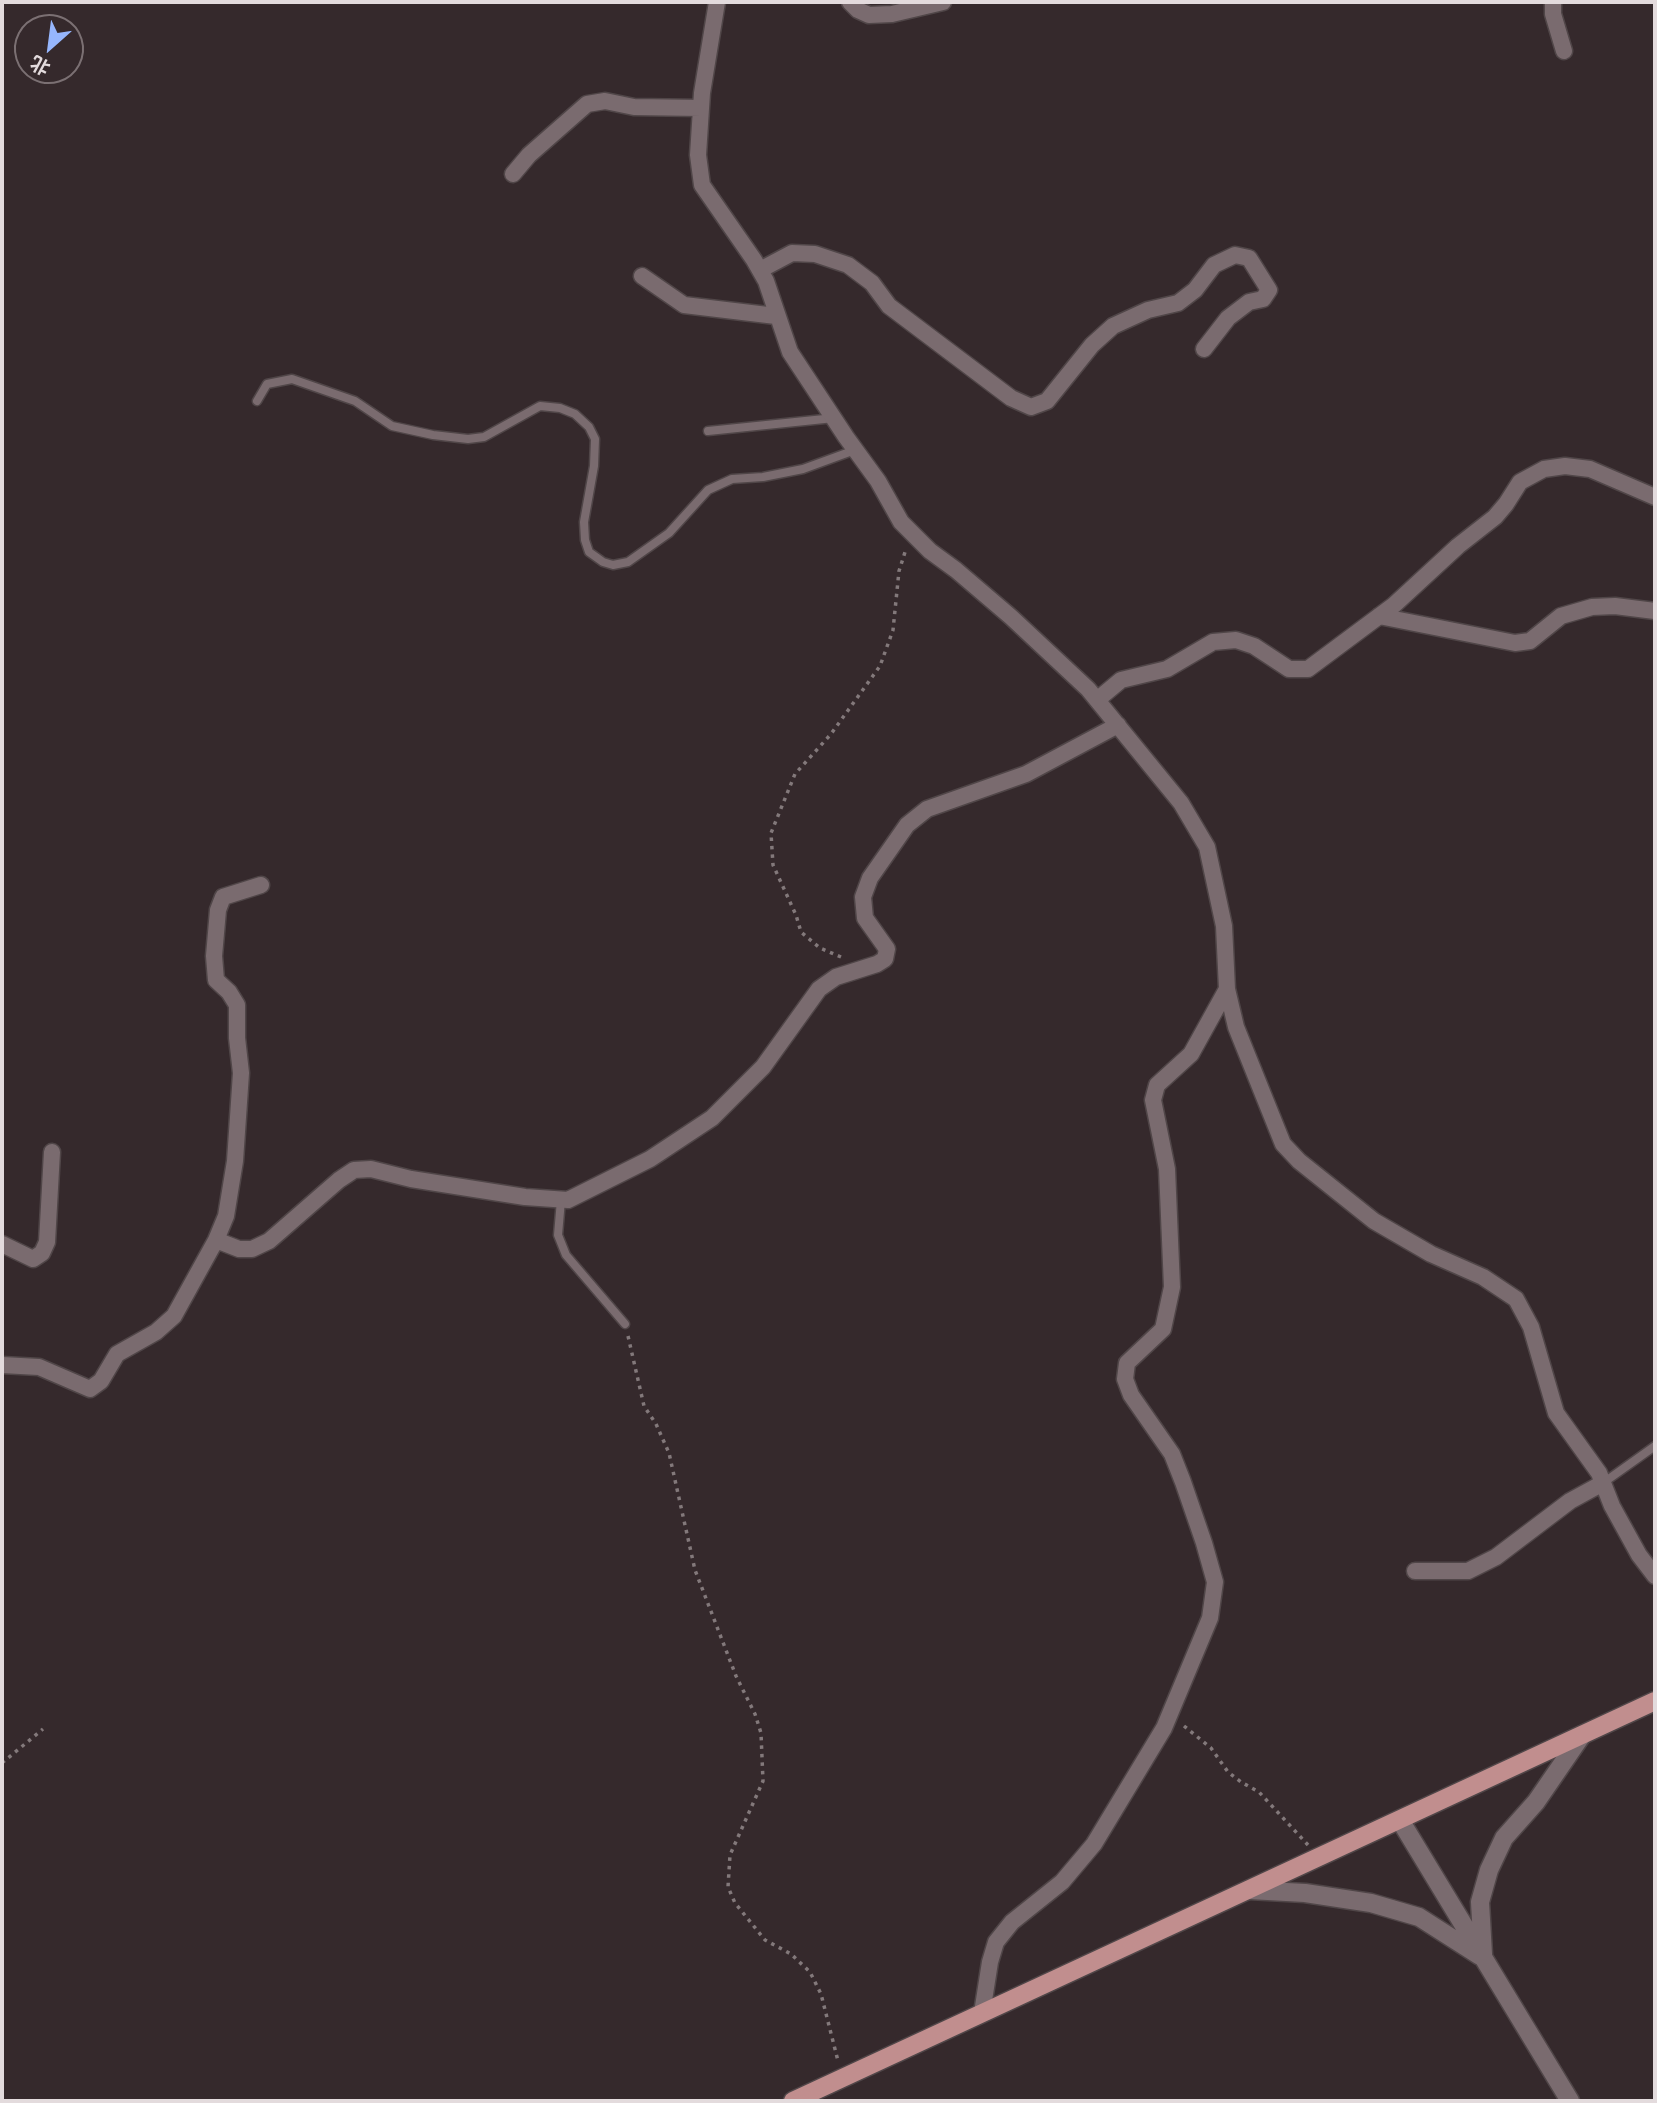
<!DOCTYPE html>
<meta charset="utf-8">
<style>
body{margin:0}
#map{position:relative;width:1657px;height:2103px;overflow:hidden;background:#35292c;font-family:"Noto Sans","Noto Sans SC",sans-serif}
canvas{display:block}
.frame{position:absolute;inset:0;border:4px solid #e3dbdd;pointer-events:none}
.north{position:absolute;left:14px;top:14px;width:70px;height:70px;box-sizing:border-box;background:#35292c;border:2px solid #7b7073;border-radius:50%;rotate:208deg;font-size:19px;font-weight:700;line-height:28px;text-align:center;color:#e3dbdd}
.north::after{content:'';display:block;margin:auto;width:24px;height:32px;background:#96b6fd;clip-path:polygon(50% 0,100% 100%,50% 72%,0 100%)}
</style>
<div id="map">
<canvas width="1657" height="2103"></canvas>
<div class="frame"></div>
<div class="north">北</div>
</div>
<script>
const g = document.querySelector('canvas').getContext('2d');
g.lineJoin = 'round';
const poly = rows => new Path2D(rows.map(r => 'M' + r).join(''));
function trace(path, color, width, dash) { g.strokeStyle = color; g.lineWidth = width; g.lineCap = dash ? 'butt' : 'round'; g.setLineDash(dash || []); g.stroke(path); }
const path = poly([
 [841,957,820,948,801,932,796,915,773,865,771,833,795,774,831,734,880,666,893,630,899,571,906,549],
 [628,1336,644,1406,656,1424,669,1453,695,1570,736,1676,755,1714,761,1733,763,1781,730,1855,728,1887,735,1903,765,1940,791,1954,810,1972,821,1994,838,2061],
 [1184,1726,1211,1748,1228,1772,1241,1782,1259,1792,1308,1845],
 [2,1763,43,1729]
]);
const service = poly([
 [257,401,267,384,292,379,355,401,392,426,433,435,468,439,484,437,540,406,560,408,575,414,589,427,595,439,594,466,584,522,585,540,589,552,603,562,613,565,628,562,669,533,708,490,732,479,763,477,803,469,855,450],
 [708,431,834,418],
 [561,1200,558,1235,566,1255,625,1324],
 [1603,1483,1655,1446]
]);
const minor = poly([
 [717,2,702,93,698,155,702,185,754,260,766,281,790,352,846,437,878,481,901,522,930,551,956,570,1011,617,1088,689,1181,803,1207,847,1224,926,1227,989,1236,1027,1283,1144,1299,1161,1374,1221,1431,1254,1483,1277,1516,1299,1531,1327,1556,1413,1599,1473,1612,1506,1639,1555,1655,1576],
 [850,2,858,10,869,15,892,14,943,2],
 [1553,2,1553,14,1564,51],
 [513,174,529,155,587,104,605,101,634,107,701,108],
 [760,270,792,253,815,254,848,265,872,283,889,306,1011,398,1031,407,1047,401,1092,345,1113,326,1148,310,1178,303,1195,290,1214,265,1235,255,1249,258,1269,290,1263,299,1249,302,1228,318,1204,349],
 [642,276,684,305,776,316],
 [1379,616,1515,643,1530,641,1561,616,1592,607,1615,606,1655,611],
 [1097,700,1121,680,1167,669,1213,642,1236,640,1254,646,1289,669,1308,669,1394,605,1458,546,1495,517,1506,504,1520,482,1544,469,1565,466,1590,469,1655,497],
 [216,1240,239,1249,252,1249,269,1241,339,1180,354,1170,371,1169,411,1179,525,1197,568,1200,650,1159,712,1118,763,1067,819,989,836,977,877,964,885,959,887,949,865,918,863,897,870,878,907,825,927,809,1026,774,1118,725],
 [2,1244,33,1259,42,1253,47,1242,52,1152],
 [2,1365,39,1367,90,1389,101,1381,117,1354,156,1332,174,1316,216,1240,226,1216,235,1161,241,1073,237,1038,237,1005,229,992,216,980,214,956,218,910,223,897,261,885],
 [1415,1571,1468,1571,1496,1557,1570,1501,1603,1483],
 [982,2013,990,1962,996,1942,1012,1922,1062,1882,1094,1844,1164,1728,1210,1618,1215,1582,1204,1543,1183,1482,1172,1454,1131,1395,1125,1379,1127,1363,1163,1329,1172,1287,1167,1169,1153,1100,1157,1085,1191,1054,1227,989]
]);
const secondary = poly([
 [1400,1820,1570,2101],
 [1249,1890,1305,1893,1371,1903,1419,1917,1480,1956],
 [1483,1954,1480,1902,1489,1870,1504,1838,1536,1802,1582,1735]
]);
const primary = poly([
 [793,2101,1655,1701]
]);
trace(service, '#504648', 11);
trace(minor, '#504648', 19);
trace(secondary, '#504648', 21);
trace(primary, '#504648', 21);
trace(path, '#83797b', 3.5, [3.5, 5]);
trace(service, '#7a6b6f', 8);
trace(minor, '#7a6b6f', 16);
trace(secondary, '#7a6b6f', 18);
trace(primary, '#c18e8e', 18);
</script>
